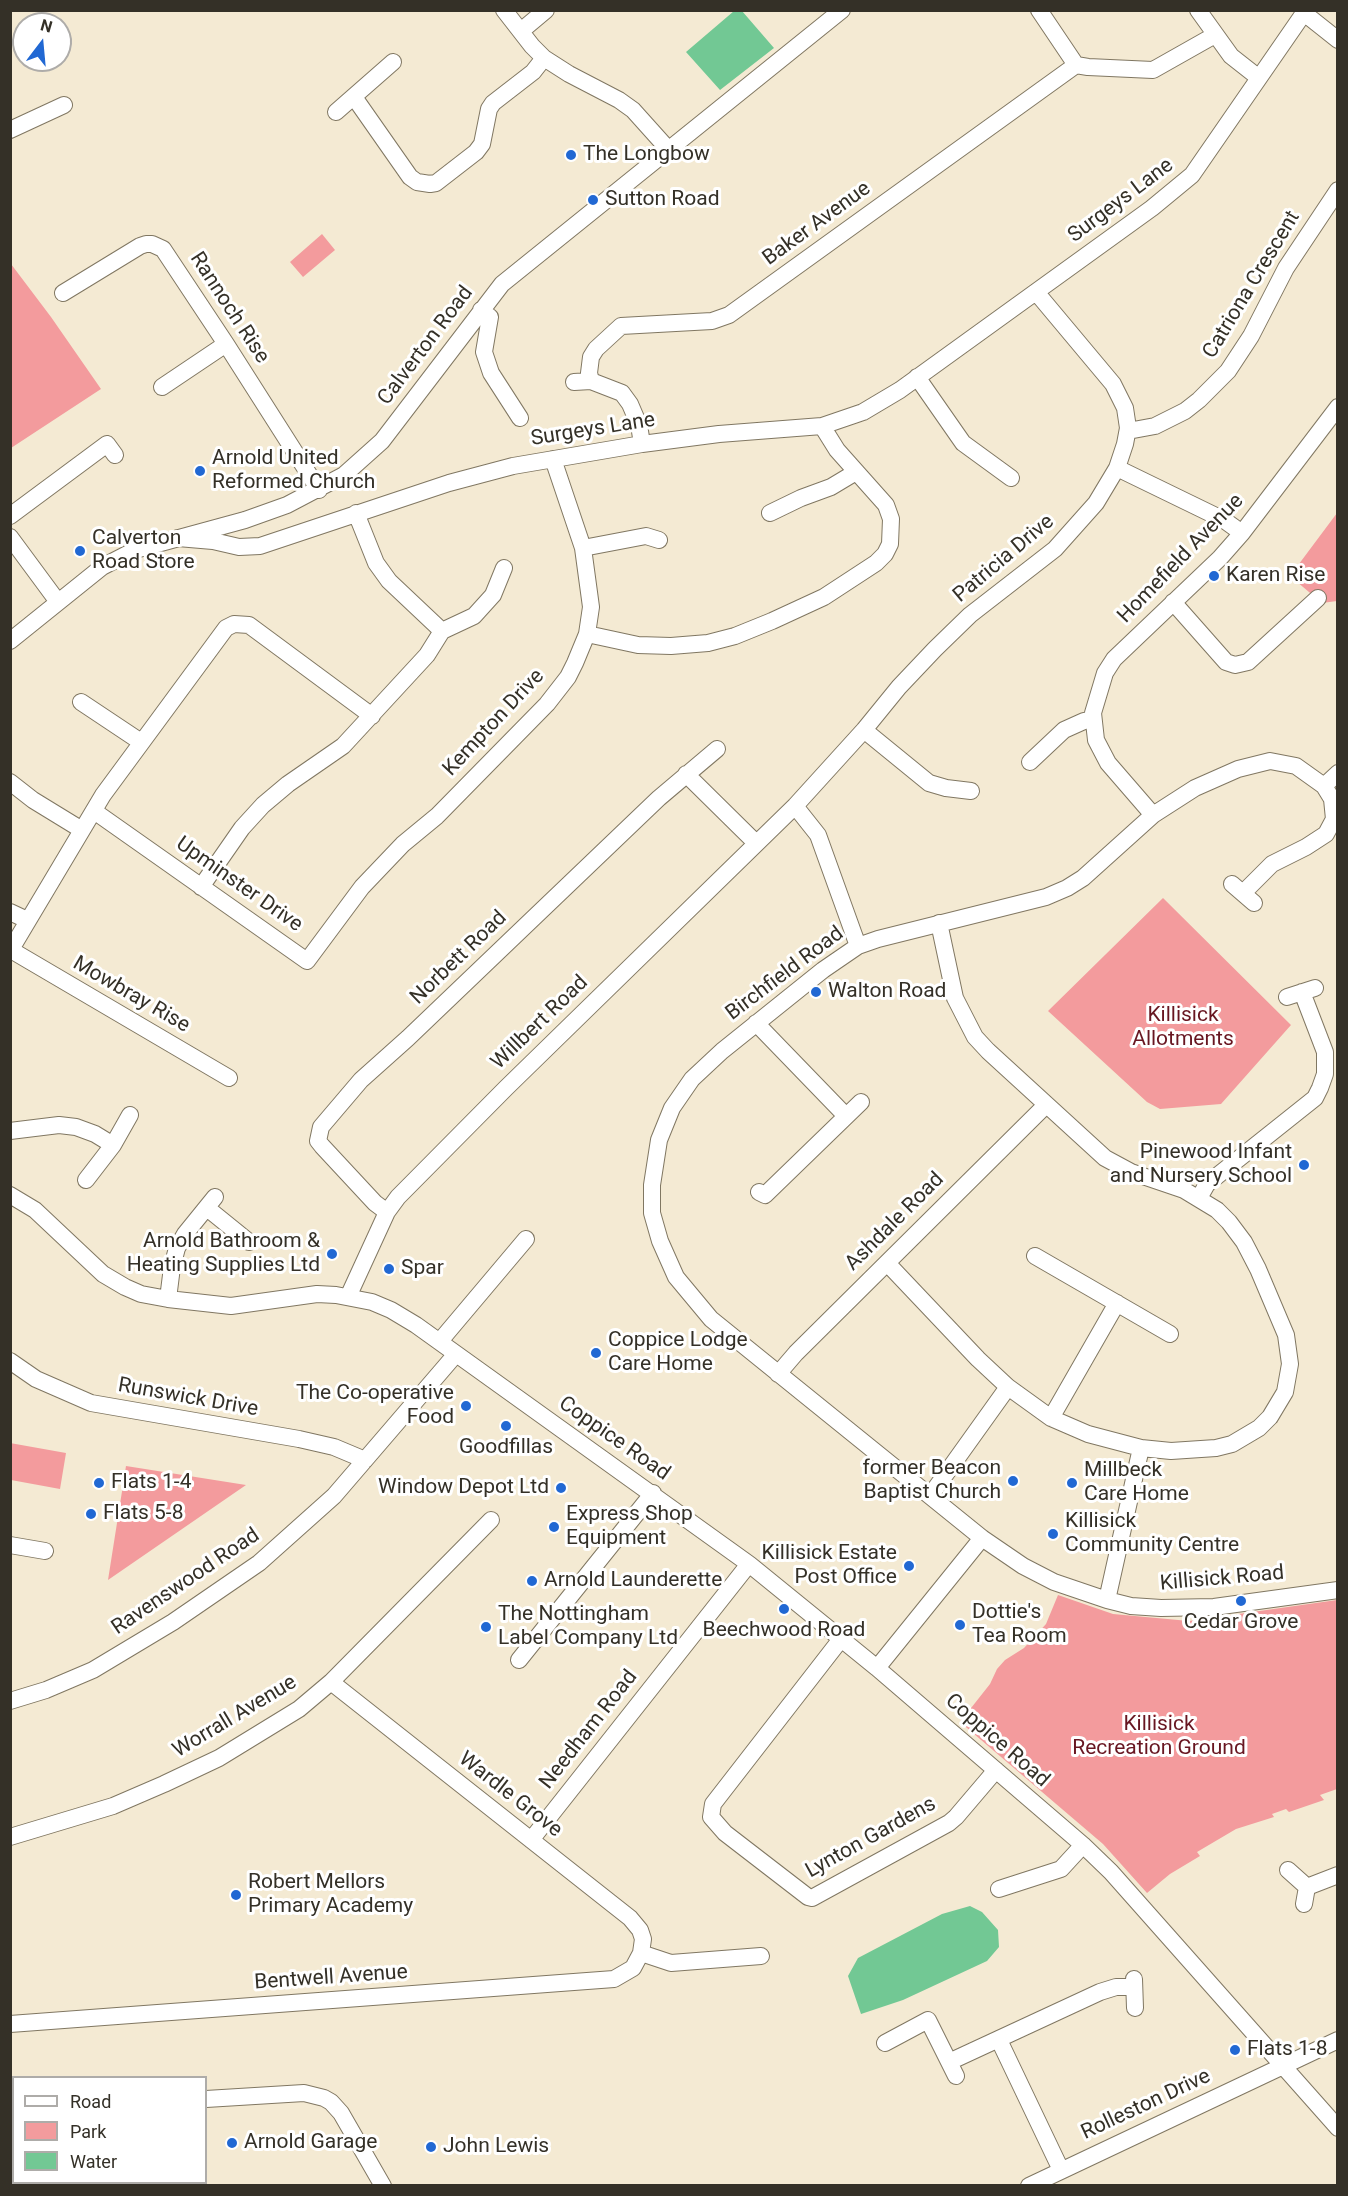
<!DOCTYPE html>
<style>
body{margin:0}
#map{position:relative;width:1348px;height:2196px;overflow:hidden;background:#f4ead3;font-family:Roboto,sans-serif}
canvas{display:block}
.frame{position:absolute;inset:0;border:12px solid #343027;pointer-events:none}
.legend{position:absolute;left:12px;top:2076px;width:195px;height:108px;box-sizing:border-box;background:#fff;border:2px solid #aeaca9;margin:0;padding:8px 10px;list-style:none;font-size:18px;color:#343027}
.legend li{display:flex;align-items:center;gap:12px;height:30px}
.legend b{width:30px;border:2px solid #aeaca9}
.north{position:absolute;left:12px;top:12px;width:60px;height:60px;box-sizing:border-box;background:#fff;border:2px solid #aeaca9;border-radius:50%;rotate:16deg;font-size:16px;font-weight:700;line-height:24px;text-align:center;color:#343027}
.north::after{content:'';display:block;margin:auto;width:21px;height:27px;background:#2168d3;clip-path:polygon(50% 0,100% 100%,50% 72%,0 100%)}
</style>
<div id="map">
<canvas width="1348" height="2196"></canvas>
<div class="frame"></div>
<ul class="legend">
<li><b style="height:8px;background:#fff"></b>Road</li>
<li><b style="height:16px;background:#f39b9d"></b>Park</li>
<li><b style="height:16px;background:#72c894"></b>Water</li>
</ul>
<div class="north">N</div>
</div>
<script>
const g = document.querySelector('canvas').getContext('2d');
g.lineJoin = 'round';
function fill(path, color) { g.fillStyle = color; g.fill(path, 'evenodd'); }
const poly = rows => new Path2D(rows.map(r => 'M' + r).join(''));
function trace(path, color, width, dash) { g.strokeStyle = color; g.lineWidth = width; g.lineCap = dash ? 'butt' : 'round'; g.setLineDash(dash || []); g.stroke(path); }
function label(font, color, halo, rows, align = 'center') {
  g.font = font + ' Roboto,sans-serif'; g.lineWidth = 6; g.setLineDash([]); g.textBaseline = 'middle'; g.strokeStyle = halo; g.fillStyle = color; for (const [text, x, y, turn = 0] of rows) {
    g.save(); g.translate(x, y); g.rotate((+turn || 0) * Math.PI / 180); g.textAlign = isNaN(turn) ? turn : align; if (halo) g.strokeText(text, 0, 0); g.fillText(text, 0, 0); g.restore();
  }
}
const green = poly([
 [322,234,335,250,303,277,290,262],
 [11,264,51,317,101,389,11,448],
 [1337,513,1337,601,1322,603,1290,576],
 [1163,898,1291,1025,1221,1104,1160,1109,1147,1102,1048,1011],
 [10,1443,66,1453,60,1489,11,1480],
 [126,1466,246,1485,108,1580],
 [1058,1595,1113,1614,1189,1621,1337,1600,1337,1789,1320,1795,1324,1800,1289,1812,1286,1809,1272,1814,1274,1817,1236,1829,1197,1852,1200,1856,1170,1874,1147,1893,1103,1844,960,1722,990,1684,997,1669,1005,1660,1024,1648,1046,1624]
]);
const water = poly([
 [734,11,742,11,774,48,720,90,686,52],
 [970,1906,982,1912,998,1930,999,1947,987,1961,903,2000,861,2014,848,1976,858,1958,942,1914]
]);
const minor = poly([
 [504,10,532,46,544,58,569,74,619,100,633,110,668,149],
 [1039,10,1076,65],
 [1198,10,1231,56,1259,78],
 [1304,13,1338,40],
 [521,31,546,10],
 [354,97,410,177,417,182,430,184,436,183,476,152,482,144,489,109,493,103,533,72,544,58],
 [336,112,393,62],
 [10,130,64,105],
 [63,293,140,246,146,244,152,244,163,249,226,344,319,490],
 [481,310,490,317,484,352,491,373,520,418],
 [917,377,963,443,1011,478],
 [591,381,589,373,591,357,596,349,621,326,712,321,729,315,1076,65,1088,67,1153,70,1215,35],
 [574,382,591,381,622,393,630,404,639,425,642,444],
 [162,387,226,344],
 [1128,431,1155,426,1185,411,1199,400,1228,371,1251,336,1286,268,1338,190],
 [1117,468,1224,520,1242,533],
 [356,513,376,563,389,581,442,631],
 [770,513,801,498,831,487,856,472],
 [10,516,107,444,115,455],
 [10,537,58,602],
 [178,538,213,541,239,547,260,546,449,483,513,466,642,444,719,434,822,426,863,412,900,390,1152,208,1192,175,1306,10],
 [583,548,646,536,659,540],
 [1173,602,1226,662,1235,665,1248,662,1318,598],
 [442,631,474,616,493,595,504,568],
 [587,634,638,645,671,646,708,643,735,636,772,621,824,597,876,563,885,554,890,544,891,519,886,505,837,450,822,426],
 [10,641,102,567,135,550,245,520,287,505,344,475,382,441,502,284,842,10],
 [81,702,141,742],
 [864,730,929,783,946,788,971,791],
 [1030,762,1064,730,1084,721,1093,719],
 [686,774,756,843],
 [10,782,33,800,82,830],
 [1324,786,1338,773],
 [795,806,818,835,858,946],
 [94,811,307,961,362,887,403,844,437,816,547,704,568,677,575,663,587,634,591,607,583,548,553,459],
 [1153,815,1108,763,1096,740,1093,713,1105,673,1114,659,1220,558,1242,533,1338,407],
 [1232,884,1254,903],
 [201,887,242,828,263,805,288,784,343,746,427,655,442,631],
 [1243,893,1272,864,1306,847,1326,834,1334,819,1332,799,1324,786,1296,766,1270,761,1238,769,1195,788,1153,815,1083,878,1067,888,1046,897,878,939,858,946,823,970,722,1051,692,1079,672,1108,659,1140,652,1185,652,1213,660,1241,676,1277,711,1319,982,1538,1023,1566,1054,1582,1107,1600,1131,1606,1161,1608,1214,1607,1338,1590],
 [10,912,27,920],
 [11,950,229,1078],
 [10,951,103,795,226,628,234,624,249,625,372,716],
 [1287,997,1315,988],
 [756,1023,846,1116],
 [10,1131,59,1125,76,1127,95,1134,113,1145],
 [86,1180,113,1145,130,1115],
 [759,1192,765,1195,861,1102],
 [10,1195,35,1210,103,1274,125,1287,141,1294,168,1299,231,1306,317,1294,336,1295,372,1302,391,1310,416,1325,749,1564,877,1668,1083,1845,1111,1872,1338,2128],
 [1199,1198,1207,1184,1315,1098,1320,1088,1325,1074,1325,1052,1302,992],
 [207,1208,249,1242],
 [387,1212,375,1203,322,1146,318,1141,321,1127,361,1080,408,1038,659,798,717,749],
 [1035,1256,1170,1334],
 [887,1263,978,1359,1008,1387,1051,1418,1088,1434,1141,1448,1171,1451,1216,1448,1232,1444,1259,1428,1270,1417,1285,1392,1290,1364,1286,1335,1258,1269,1244,1242,1229,1222,1217,1210,1184,1190,1131,1172,1105,1158,988,1051,975,1037,955,998,939,923],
 [348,1297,387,1212,398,1197,506,1088,795,806,864,730,899,687,935,649,970,615,1055,549,1096,503,1117,468,1125,444,1128,428,1125,408,1113,384,1036,292],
 [168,1299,172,1267,177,1248,185,1234,215,1197],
 [440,1341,526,1239],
 [10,1361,36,1379,91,1403,299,1439,334,1447,365,1460],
 [778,1374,796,1353,1046,1105],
 [1051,1418,1117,1303],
 [930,1496,1008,1387],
 [10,1545,45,1551],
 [1107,1600,1141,1448],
 [841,1639,713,1804,711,1817,725,1833,808,1897,812,1898,949,1823,956,1817,996,1770],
 [519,1660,653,1493],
 [877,1668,982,1538],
 [10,1701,46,1690,93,1670,173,1622,259,1563,334,1496,456,1354],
 [10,1837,113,1806,164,1784,219,1758,299,1709,331,1682,491,1520],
 [531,1840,749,1564],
 [1288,1870,1307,1887,1304,1904],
 [1307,1887,1338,1875],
 [999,1889,1061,1869,1083,1845],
 [641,1953,671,1963,761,1956],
 [1134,1979,1135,2008],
 [10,2024,614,1979,633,1968,641,1953,643,1939,640,1930,630,1918,331,1682],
 [999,2040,1061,2170],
 [885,2043,928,2020,956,2076],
 [949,2062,1100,1992,1116,1987,1134,1987],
 [206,2099,304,2093,324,2098,331,2102,341,2113,383,2186],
 [10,2122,14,2122],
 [97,2182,98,2186],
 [1029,2186,1338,2040]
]);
const markers = [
 [571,155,6,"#2168d3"],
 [593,200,6,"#2168d3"],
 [200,471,6,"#2168d3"],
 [80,551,6,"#2168d3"],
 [1214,576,6,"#2168d3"],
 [816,992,6,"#2168d3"],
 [1304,1165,6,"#2168d3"],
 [332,1254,6,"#2168d3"],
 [389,1269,6,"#2168d3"],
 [596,1353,6,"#2168d3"],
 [466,1406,6,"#2168d3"],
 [506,1426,6,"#2168d3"],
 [1013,1481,6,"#2168d3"],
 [99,1483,6,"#2168d3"],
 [1072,1483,6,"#2168d3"],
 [561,1488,6,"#2168d3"],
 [91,1514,6,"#2168d3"],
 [554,1527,6,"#2168d3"],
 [1053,1534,6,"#2168d3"],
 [909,1566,6,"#2168d3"],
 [532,1581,6,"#2168d3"],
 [1241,1601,6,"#2168d3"],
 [784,1609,6,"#2168d3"],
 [960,1625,6,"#2168d3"],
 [486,1627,6,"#2168d3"],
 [236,1895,6,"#2168d3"],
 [1235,2050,6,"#2168d3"],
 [232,2143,6,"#2168d3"],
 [431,2147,6,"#2168d3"]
];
const poiNames = [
 ["The Longbow",583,155],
 ["Sutton Road",605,200],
 ["Arnold United",212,459],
 ["Reformed Church",212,483],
 ["Calverton",92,539],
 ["Road Store",92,563],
 ["Karen Rise",1226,576],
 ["Walton Road",828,992],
 ["Pinewood Infant",1292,1153,"right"],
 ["and Nursery School",1292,1177,"right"],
 ["Arnold Bathroom &",320,1242,"right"],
 ["Heating Supplies Ltd",320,1266,"right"],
 ["Spar",401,1269],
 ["Coppice Lodge",608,1341],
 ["Care Home",608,1365],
 ["The Co-operative",454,1394,"right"],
 ["Food",454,1418,"right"],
 ["Goodfillas",506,1448,"center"],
 ["former Beacon",1001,1469,"right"],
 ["Baptist Church",1001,1493,"right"],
 ["Millbeck",1084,1471],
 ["Care Home",1084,1495],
 ["Flats 1-4",111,1483],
 ["Window Depot Ltd",549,1488,"right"],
 ["Flats 5-8",103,1514],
 ["Express Shop",566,1515],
 ["Equipment",566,1539],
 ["Killisick",1065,1522],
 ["Community Centre",1065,1546],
 ["Killisick Estate",897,1554,"right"],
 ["Post Office",897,1578,"right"],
 ["Arnold Launderette",544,1581],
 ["Dottie's",972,1613],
 ["Tea Room",972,1637],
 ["The Nottingham",498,1615],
 ["Label Company Ltd",498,1639],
 ["Cedar Grove",1241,1623,"center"],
 ["Beechwood Road",784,1631,"center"],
 ["Robert Mellors",248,1883],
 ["Primary Academy",248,1907],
 ["Flats 1-8",1247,2050],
 ["Arnold Garage",244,2143],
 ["John Lewis",443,2147]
];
const streetNames = [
 ["Surgeys Lane",1121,201,-37],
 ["Baker Avenue",817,224,-36],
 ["Catriona Crescent",1252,285,-59],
 ["Rannoch Rise",229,308,57],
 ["Calverton Road",426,346,-53],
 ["Surgeys Lane",593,430,-9],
 ["Patricia Drive",1004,559,-40],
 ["Homefield Avenue",1181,559,-46],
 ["Kempton Drive",494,723,-47],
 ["Upminster Drive",239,885,35],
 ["Norbett Road",459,958,-44],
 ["Birchfield Road",785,974,-37],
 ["Mowbray Rise",131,995,30],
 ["Willbert Road",540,1023,-44],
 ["Ashdale Road",895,1222,-45],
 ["Runswick Drive",188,1398,10],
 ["Coppice Road",614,1439,35],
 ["Killisick Road",1222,1579,-5],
 ["Ravenswood Road",186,1582,-34],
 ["Worrall Avenue",235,1717,-31],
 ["Needham Road",589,1730,-52],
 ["Coppice Road",997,1741,41],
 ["Wardle Grove",510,1795,38],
 ["Lynton Gardens",871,1838,-29],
 ["Bentwell Avenue",331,1978,-4],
 ["Rolleston Drive",1146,2105,-25]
];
const parkNames = [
 ["Killisick",1183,1016],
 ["Allotments",1183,1040],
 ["Killisick",1159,1725],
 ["Recreation Ground",1159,1749]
];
fill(green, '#f39b9d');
fill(water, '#72c894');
trace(minor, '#807762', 18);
trace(minor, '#fff', 16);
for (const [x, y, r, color] of markers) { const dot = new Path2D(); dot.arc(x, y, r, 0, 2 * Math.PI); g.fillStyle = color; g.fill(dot); trace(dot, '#fff', 2); }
label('21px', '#343027', '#fff', poiNames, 'left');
label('21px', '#343027', '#fff', streetNames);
label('21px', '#681621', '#fff', parkNames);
</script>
